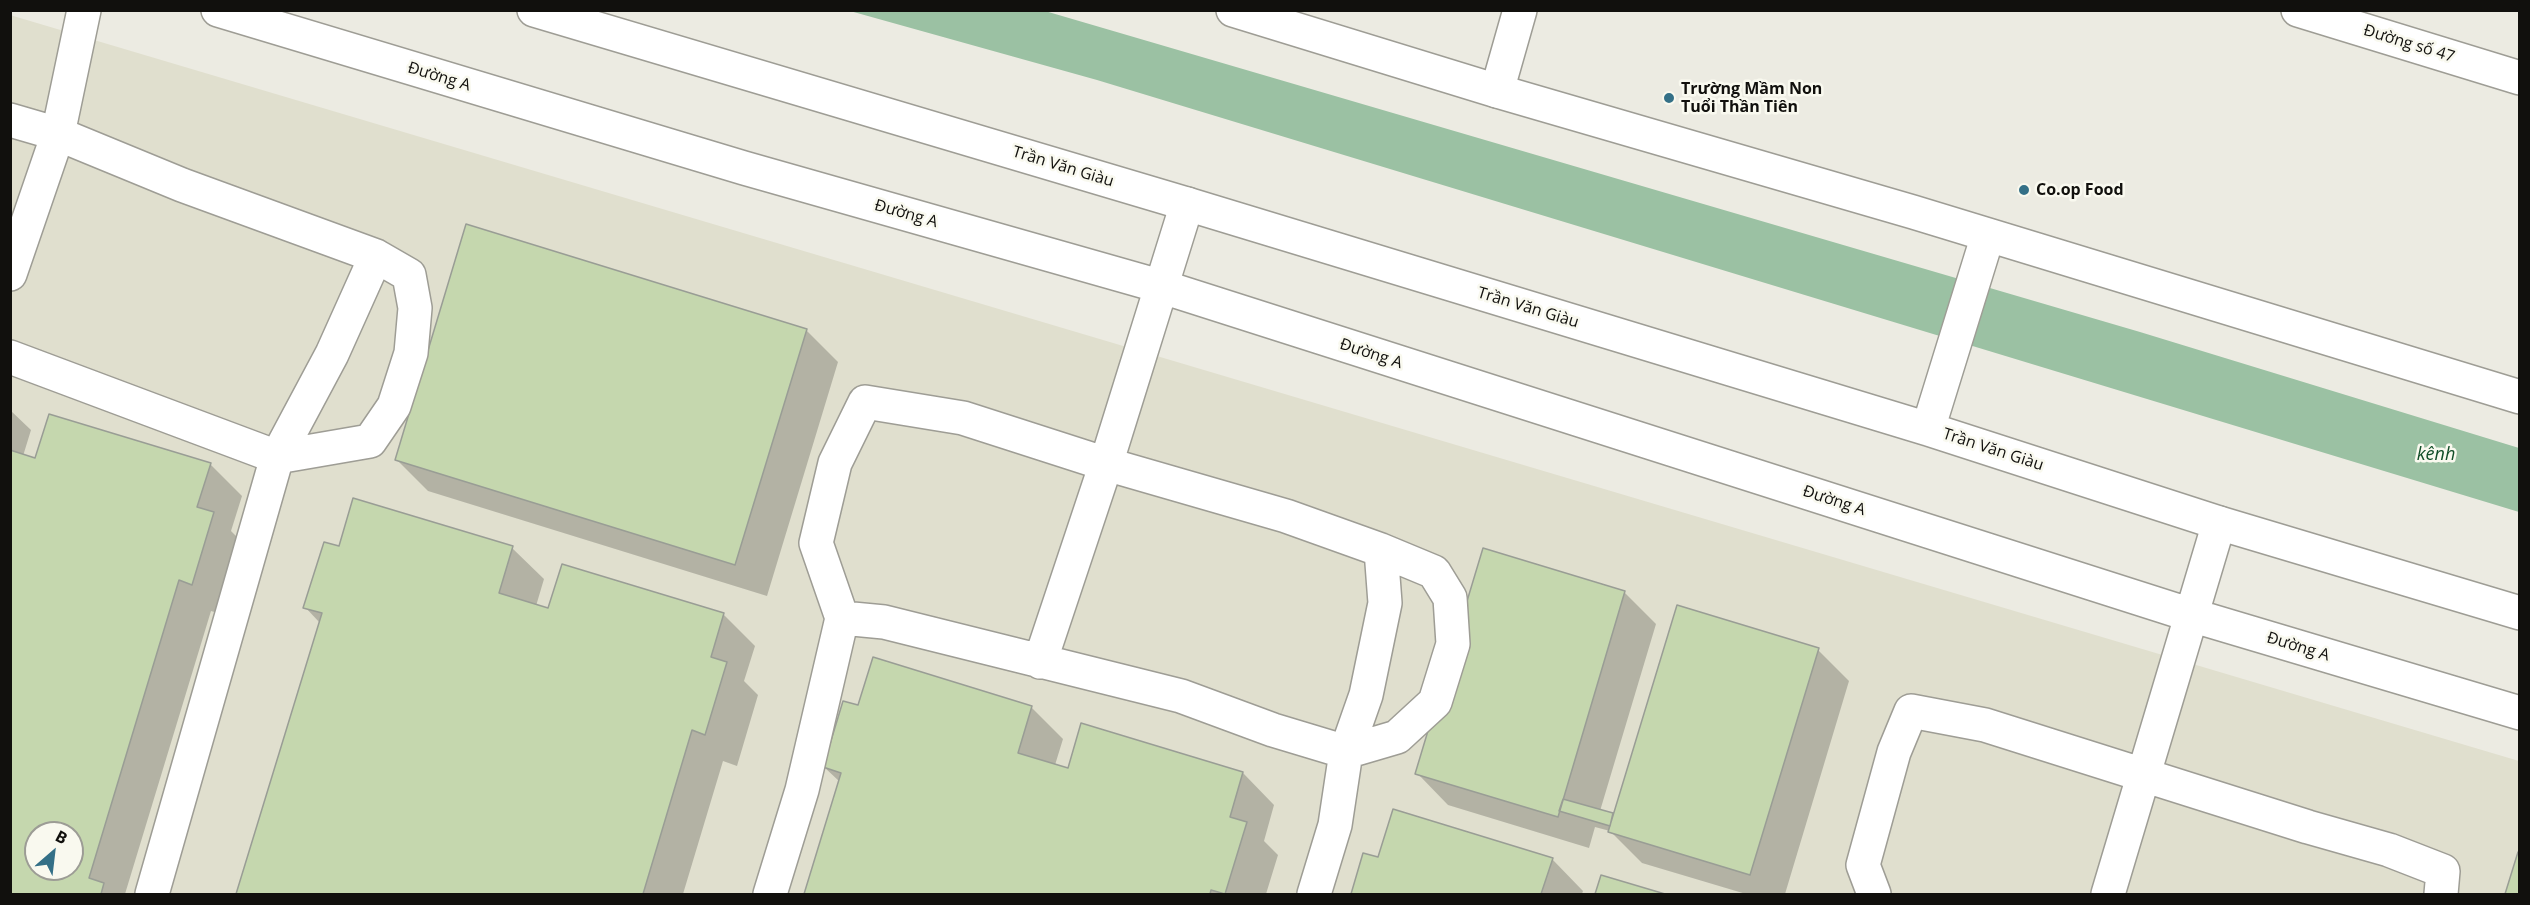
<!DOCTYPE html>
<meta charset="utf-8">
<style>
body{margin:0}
#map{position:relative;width:2530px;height:905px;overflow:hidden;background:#ecebe2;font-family:"Open Sans",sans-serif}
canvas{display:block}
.frame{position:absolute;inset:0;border:12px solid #11100d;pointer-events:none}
.north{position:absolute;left:24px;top:821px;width:60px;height:60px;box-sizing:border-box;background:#f9f9ef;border:2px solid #9c9c95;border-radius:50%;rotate:28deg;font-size:16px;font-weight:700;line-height:24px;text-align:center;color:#11100d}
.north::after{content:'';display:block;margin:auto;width:21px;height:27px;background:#347087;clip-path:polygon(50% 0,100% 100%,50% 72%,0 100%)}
</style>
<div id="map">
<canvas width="2530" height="905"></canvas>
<div class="frame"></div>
<div class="north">B</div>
</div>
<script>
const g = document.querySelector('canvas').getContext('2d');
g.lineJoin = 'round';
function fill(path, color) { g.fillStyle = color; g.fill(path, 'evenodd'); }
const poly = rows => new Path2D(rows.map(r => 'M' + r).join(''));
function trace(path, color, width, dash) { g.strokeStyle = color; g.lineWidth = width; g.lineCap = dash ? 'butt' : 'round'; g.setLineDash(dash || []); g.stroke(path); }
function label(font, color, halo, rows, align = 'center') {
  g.font = font + ' "Open Sans",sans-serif'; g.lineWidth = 5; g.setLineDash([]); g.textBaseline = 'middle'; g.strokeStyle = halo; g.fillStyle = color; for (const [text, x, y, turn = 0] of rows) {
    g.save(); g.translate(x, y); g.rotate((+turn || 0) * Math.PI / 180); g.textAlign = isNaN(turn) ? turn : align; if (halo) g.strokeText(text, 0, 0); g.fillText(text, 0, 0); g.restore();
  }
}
const built = poly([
 [10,15,2519,761,2519,894,11,894],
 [36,833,72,833,72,869,36,869]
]);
const water = poly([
 [850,11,1045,11,2140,332,2519,448,2519,512,1097,80]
]);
const shadow = poly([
 [467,226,807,331,838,362,767,596,428,491,396,459],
 [10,410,31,430,23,456,36,460,210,464,242,496,231,531,245,545,224,615,211,611,125,894,10,894],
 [36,833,72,833,72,869,36,869],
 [340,548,512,548,544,579,536,606,549,610,723,614,755,646,744,681,758,695,737,766,723,761,683,894,238,894,320,623,305,607],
 [1624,592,1656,624,1600,811,1614,816,1818,650,1849,681,1785,894,1746,894,1642,863,1610,831,1595,827,1589,848,1448,805,1417,773],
 [859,707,1031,707,1063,739,1055,765,1069,770,1082,725,1243,773,1274,805,1264,841,1278,855,1266,894,806,894,840,782,824,767],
 [1364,855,1379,859,1552,859,1583,891,1582,894,1352,894],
 [1602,877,1660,894,1597,894]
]);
const building = poly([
 [466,224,807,329,735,565,395,460,466,224],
 [49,414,211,463,197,507,214,512,192,585,179,580,89,878,104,883,101,894,10,894,10,450,35,458,49,414],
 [36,833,72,833,72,869,36,869,36,833],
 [353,498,513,546,499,593,548,608,562,564,724,613,711,657,727,662,705,735,692,730,643,894,236,894,322,613,303,608,324,542,339,546,353,498],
 [1483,548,1625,591,1558,817,1415,774,1483,548],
 [1677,605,1819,648,1750,875,1608,832,1677,605],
 [873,657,1032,706,1018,753,1068,768,1081,723,1243,772,1230,817,1247,822,1225,894,1211,890,1210,894,804,894,841,773,823,767,843,701,858,705,873,657],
 [1563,799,1613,813,1610,826,1559,811,1563,799],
 [1393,809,1553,858,1541,894,1351,894,1363,853,1378,857,1393,809],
 [2518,852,2520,852,2520,894,2505,894,2518,852],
 [1601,875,1665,894,1595,894,1601,875]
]);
const minor = poly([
 [218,10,744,168,1163,287,2191,615,2520,713],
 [2298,10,2520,78],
 [1497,91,1520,10],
 [10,120,58,134,182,185,376,256,409,275,415,308,411,353,394,406,370,441,277,457,10,357],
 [10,274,58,134,84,10],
 [842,618,884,622,1181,696,1273,730,1346,752,1335,825,1314,894],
 [1040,662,1106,464,1187,204],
 [152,894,277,457,332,354,376,256],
 [770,894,802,790,842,618,816,543,835,463,865,402,963,418,1106,464,1286,516,1381,550,1434,572,1450,598,1453,644,1435,702,1397,737,1346,752,1366,695,1385,603,1381,550],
 [1874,894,1863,865,1894,752,1911,711,1985,725,2308,827,2389,850,2443,871,2441,894],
 [2108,894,2219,523]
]);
const major = poly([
 [534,10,1187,204,1928,429,2219,523,2520,613],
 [1233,10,1497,91,1913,212,2520,397],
 [1928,429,1988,235]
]);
const markers = [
 [1669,98,6,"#347087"],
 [2024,190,6,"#347087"]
];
const streetNames = [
 ["Đường số 47",2409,44,17],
 ["Đường A",439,77,17],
 ["Trần Văn Giàu",1063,167,17],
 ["Đường A",906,214,16],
 ["Trần Văn Giàu",1528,308,17],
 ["Đường A",1371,354,18],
 ["Trần Văn Giàu",1993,450,18],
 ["Đường A",1834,501,18],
 ["Đường A",2298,647,17]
];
const poiNames = [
 ["Trường Mầm Non",1681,89],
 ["Tuổi Thần Tiên",1681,107],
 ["Co.op Food",2036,190]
];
const waterNames = [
 ["kênh",2436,455]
];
fill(built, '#e0dfce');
fill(water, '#9bc1a3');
fill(shadow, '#0003');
fill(building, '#c5d7ae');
trace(building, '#999d95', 1.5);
trace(minor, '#9e9d95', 36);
trace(major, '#9e9d95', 36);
trace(minor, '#fff', 33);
trace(major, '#fff', 33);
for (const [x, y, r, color] of markers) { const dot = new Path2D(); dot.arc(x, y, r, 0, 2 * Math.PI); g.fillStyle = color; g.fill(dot); trace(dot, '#f9f9ef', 2); }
label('16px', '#11100d', '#f9f9ef', streetNames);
label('bold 16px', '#11100d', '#f9f9ef', poiNames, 'left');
label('italic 18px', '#114e28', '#f9f9ef', waterNames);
</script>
